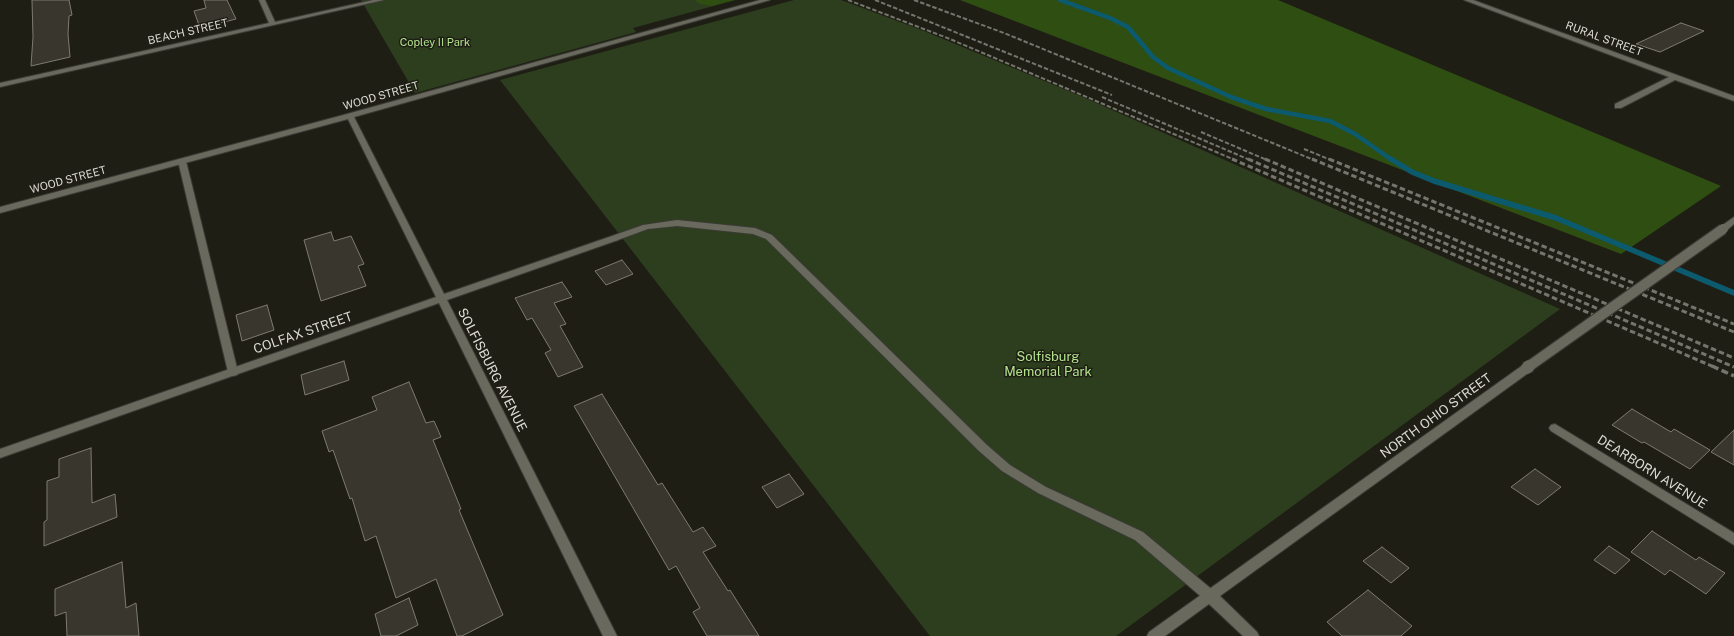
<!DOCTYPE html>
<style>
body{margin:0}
canvas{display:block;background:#1f1e15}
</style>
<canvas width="1734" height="636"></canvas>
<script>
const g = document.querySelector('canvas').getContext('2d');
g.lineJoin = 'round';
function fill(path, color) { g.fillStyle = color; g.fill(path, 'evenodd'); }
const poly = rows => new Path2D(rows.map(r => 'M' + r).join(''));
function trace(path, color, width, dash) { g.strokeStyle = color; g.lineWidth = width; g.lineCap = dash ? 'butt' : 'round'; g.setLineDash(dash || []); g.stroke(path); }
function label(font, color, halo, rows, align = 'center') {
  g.font = font + ' "Public Sans",sans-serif'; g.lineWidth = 3; g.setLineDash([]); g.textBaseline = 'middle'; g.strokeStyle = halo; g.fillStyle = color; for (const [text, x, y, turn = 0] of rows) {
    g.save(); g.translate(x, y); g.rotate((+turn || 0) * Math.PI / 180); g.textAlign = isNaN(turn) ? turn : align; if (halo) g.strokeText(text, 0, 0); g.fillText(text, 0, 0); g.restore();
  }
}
const green = poly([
 [361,0,735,0,633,28,636,32,415,93],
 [794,0,841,0,924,31,1083,97,1560,309,1116,636,930,636,500,80]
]);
const forest = poly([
 [694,0,735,0,712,6,701,4],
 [960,0,1278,0,1721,186,1621,254]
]);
const streamFar1 = poly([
 [1060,0,1110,18,1128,27,1153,57,1168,68,1231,97,1266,109,1330,121,1355,134,1392,160]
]);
const stream = poly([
 [1391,159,1412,172,1434,181,1556,218,1734,293]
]);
const building = poly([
 [32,0,69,0,72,15,69,16,68,34,70,57,31,66,33,37,32,0],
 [204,0,227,0,236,19,200,28,194,11,206,8,204,0],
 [1681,23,1704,31,1660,52,1636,44,1681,23],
 [331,232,334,241,351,236,364,264,358,266,366,286,321,301,304,240,331,232],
 [622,260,633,274,606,285,595,271,622,260],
 [562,282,572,297,554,303,566,324,560,326,583,367,558,377,545,353,551,350,532,318,527,320,515,298,562,282],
 [267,305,274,330,242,341,236,315,267,305],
 [344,361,349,380,305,395,301,375,344,361],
 [409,382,426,423,434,421,441,437,433,440,461,509,459,510,503,615,462,636,457,636,436,579,396,598,376,536,365,541,352,498,350,499,333,450,329,452,322,431,377,410,372,397,409,382],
 [602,394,658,485,662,483,693,532,703,527,716,546,703,552,728,591,730,590,759,636,707,636,693,612,700,608,676,566,669,570,574,406,602,394],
 [1632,409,1671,432,1674,429,1710,450,1690,469,1644,442,1642,443,1612,425,1632,409],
 [1734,430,1734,465,1711,452,1734,430],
 [91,448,92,503,115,494,117,517,44,546,44,522,47,520,47,481,59,477,59,459,91,448],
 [1535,469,1561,487,1538,505,1511,487,1535,469],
 [789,474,804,494,777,508,762,487,789,474],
 [1652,531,1696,560,1699,557,1725,573,1706,594,1670,570,1665,575,1631,552,1652,531],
 [1609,546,1630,560,1615,574,1594,560,1609,546],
 [1382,547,1409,568,1391,583,1363,561,1382,547],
 [122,562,126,608,136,603,139,636,67,636,66,612,55,616,55,589,122,562],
 [1368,590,1412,626,1401,636,1342,636,1327,622,1368,590],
 [409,598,418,625,396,636,381,636,375,614,409,598]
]);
const service = poly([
 [179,159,185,159,186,161,238,372,237,375,233,376,229,375,228,372,178,161,179,159],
 [677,220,755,228,772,235,987,445,1010,465,1046,487,1143,532,1215,592,1217,596,1215,600,1210,602,1205,600,1135,540,1038,493,1002,471,979,451,766,239,753,234,677,226,648,229,615,241,610,238,612,236,643,225,677,220]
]);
const minor = poly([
 [259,0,265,0,275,22,373,0,384,0,0,87,0,83,269,23,259,0],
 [760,0,770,0,354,117,444,294,612,236,618,236,620,238,618,240,447,300,617,636,603,636,439,303,0,458,0,449,436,297,348,119,0,213,0,207,347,114,760,0],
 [1464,0,1473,0,1734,96,1734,101,1675,80,1621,108,1615,108,1615,104,1669,77,1464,0],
 [1734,217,1734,224,1726,231,1720,231,1719,229,1720,227,1734,217],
 [1527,364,1531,365,1532,368,1531,371,1220,596,1257,632,1259,636,1243,636,1209,604,1165,636,1147,636,1149,632,1523,365,1527,364],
 [1555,424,1734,533,1734,545,1551,431,1549,428,1551,425,1555,424]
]);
const railFar2 = poly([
 [848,0,950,39,1235,160],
 [875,0,1112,95],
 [914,0,1004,33,1314,160],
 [1102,97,1250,160],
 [1201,132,1267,160],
 [1304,149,1331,160]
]);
const railFar1 = poly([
 [1232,159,1714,367],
 [1248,159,1734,367],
 [1265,159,1734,358],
 [1312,159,1734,332],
 [1329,159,1734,324]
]);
const rail = poly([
 [1712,366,1734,376]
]);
const minorBridgeFar1 = poly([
 [1528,367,1723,229]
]);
const minorBridge = poly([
 [1527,368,1529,366]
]);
const farStreetnames = [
 ["BEACH STREET",188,32,-13],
 ["RURAL STREET",1604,39,20],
 ["WOOD STREET",381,96,-16],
 ["WOOD STREET",68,180,-15]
];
const farParknames = [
 ["Copley II Park",435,43]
];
const streetNames = [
 ["COLFAX STREET",303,333,-19],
 ["SOLFISBURG AVENUE",492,370,63],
 ["NORTH OHIO STREET",1436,416,-36],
 ["DEARBORN AVENUE",1652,472,32]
];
const parkNames = [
 ["Solfisburg",1048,357],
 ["Memorial Park",1048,372]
];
fill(green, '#2c3e1d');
fill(forest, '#2f4e11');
trace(streamFar1, '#0b5a6e', 4.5);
trace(stream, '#0b5a6e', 5.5);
fill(building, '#38362d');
trace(building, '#7d7b70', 1);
trace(service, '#3b3a35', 2);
trace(minor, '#3b3a35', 2);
fill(service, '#6a695e');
fill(minor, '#6a695e');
trace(railFar2, '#76756d', 2, [4.5, 2]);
trace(railFar1, '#76756d', 3, [5.5, 3]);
trace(rail, '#76756d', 3.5, [7, 3.5]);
trace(minorBridgeFar1, '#3b3a35', 12, []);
trace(minorBridge, '#3b3a35', 14, []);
trace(minorBridgeFar1, '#6a695e', 10);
trace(minorBridge, '#6a695e', 12);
label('11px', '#dbdad4', '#1f1e15', farStreetnames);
label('11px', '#b1e28c', '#1f1e15', farParknames);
label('13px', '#dbdad4', '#1f1e15', streetNames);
label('13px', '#b1e28c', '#1f1e15', parkNames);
</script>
